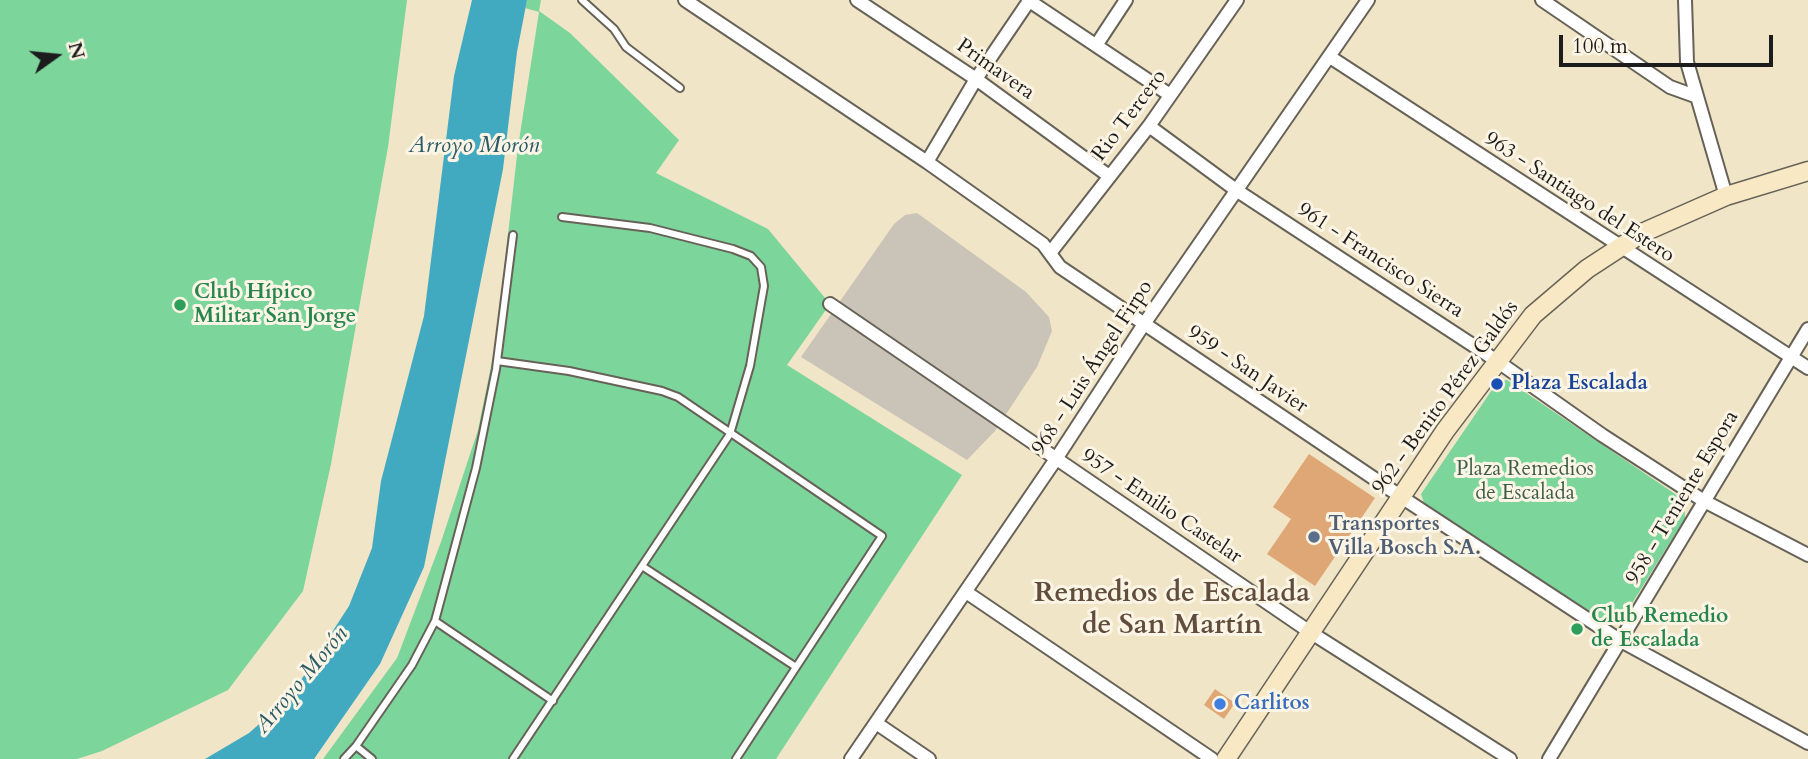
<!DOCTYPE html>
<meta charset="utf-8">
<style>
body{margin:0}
#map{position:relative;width:1808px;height:759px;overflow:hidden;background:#f1e5c7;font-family:Cardo,serif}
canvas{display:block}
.north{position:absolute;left:21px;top:21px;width:70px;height:70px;-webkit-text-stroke:5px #fcf5e5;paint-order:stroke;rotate:75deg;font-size:19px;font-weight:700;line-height:28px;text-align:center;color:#1c1c1c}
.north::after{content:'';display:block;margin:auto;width:24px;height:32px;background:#1c1c1c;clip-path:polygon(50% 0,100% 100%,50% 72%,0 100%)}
.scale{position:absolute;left:1559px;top:35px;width:214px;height:32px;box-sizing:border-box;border:4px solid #1c1c1c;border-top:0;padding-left:9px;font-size:21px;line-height:24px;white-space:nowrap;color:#1c1c1c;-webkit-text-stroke:5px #fcf5e5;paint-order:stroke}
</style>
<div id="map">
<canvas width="1808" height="759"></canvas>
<div class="north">N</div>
<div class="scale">100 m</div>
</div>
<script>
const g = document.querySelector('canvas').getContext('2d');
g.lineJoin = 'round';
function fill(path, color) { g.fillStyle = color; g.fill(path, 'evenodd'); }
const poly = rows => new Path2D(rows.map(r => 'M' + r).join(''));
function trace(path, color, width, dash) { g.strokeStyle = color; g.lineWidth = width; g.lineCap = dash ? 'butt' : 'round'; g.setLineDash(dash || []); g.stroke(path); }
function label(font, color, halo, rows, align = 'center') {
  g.font = font + ' Cardo,serif'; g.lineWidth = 6; g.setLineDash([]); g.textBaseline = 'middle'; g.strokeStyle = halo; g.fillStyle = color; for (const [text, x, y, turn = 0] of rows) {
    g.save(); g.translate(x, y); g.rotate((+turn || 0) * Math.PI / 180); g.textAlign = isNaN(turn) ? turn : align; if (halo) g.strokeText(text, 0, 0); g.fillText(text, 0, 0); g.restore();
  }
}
const industrial = poly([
 [917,213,1026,292,1049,317,1052,331,1037,367,995,431,967,460,801,357,894,224,905,215]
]);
const green = poly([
 [0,0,407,0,388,147,331,464,303,591,228,690,102,751,77,759,0,759],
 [527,0,541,0,539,11,570,33,679,140,656,173,768,229,830,304,787,365,962,475,776,759,323,759,397,658,441,542,478,430,495,347,518,147,539,12,525,8],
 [1507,380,1684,500,1685,518,1623,618,1609,624,1425,506,1421,494,1498,381]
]);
const water = poly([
 [472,0,527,0,517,52,503,169,424,567,380,664,314,759,205,759,249,733,290,697,349,606,372,548,381,481,424,316,454,76]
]);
const building = poly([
 [1309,454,1375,498,1315,586,1267,554,1291,519,1273,507],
 [1215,689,1235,703,1224,719,1204,705]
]);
const lane = poly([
 [582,0,614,29,626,47,680,88],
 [497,361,569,371,662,391,678,397,882,536,736,759],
 [642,566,796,667],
 [435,621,553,701],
 [356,746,412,665,435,621,476,468,496,369,513,235],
 [344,759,356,746,372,759],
 [513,759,730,434,750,366,764,286,761,267,751,256,733,249,650,228,562,217]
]);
const street = poly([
 [685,0,927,162,1043,244,1060,267,1409,502,1621,641,1808,743],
 [857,0,976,79,1109,176],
 [1028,0,1170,95],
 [1542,0,1670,87,1695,96],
 [1685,0,1687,62,1726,196],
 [1097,44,1126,0],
 [1330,57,1808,368],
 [1149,126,1236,190,1497,361,1602,435,1704,501,1808,555],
 [927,162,976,79,1029,1],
 [1050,253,1149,126,1237,0],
 [830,304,1310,632,1510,759],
 [966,592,1212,759],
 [876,723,929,759],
 [851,759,1056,459,1144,324,1368,0],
 [1549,759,1808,329]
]);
const secondary = poly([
 [1226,759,1445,431,1533,315,1587,269,1642,233,1726,196,1808,171]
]);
const markers = [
 [180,305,7,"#2e9e5b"],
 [1497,384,7,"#1a4fb4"],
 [1314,537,7,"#5c6f8a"],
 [1577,629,7,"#2e9e5b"],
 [1220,704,7,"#3f7fe0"]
];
const streetNames = [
 ["Primavera",995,70,35],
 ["Rio Tercero",1130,116,-53],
 ["963 - Santiago del Estero",1579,198,33],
 ["961 - Francisco Sierra",1380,261,33],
 ["968 - Luis Ángel Firpo",1093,368,-57],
 ["959 - San Javier",1247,370,34],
 ["962 - Benito Pérez Galdós",1446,398,-54],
 ["958 - Teniente Espora",1683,498,-59],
 ["957 - Emilio Castelar",1161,507,34]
];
const leisureNames = [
 ["Club Hípico",194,293],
 ["Militar San Jorge",194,317],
 ["Club Remedio",1591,617],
 ["de Escalada",1591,641]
];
const transitNames = [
 ["Plaza Escalada",1511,384]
];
const parkNames = [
 ["Plaza Remedios",1525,470],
 ["de Escalada",1525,494]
];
const serviceNames = [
 ["Transportes",1328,525],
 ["Villa Bosch S.A.",1328,549]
];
const shopNames = [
 ["Carlitos",1234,704]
];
const waterNames = [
 ["Arroyo Morón",474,147],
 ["Arroyo Morón",302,681,-50]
];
const districtNames = [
 ["Remedios de Escalada",1172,595],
 ["de San Martín",1172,627]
];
fill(industrial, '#cac3b8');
fill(green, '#7cd59b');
fill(water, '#41aac0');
fill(building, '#dfa775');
trace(lane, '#676258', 10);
trace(street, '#676258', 16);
trace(secondary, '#676258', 21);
trace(lane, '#fff', 6);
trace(street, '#fff', 12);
trace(secondary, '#f8e8c3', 18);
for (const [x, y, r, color] of markers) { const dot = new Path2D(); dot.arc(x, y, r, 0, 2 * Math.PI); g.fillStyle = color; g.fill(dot); trace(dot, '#fcf5e5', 2.5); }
label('21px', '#1c1c1c', '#fcf5e5', streetNames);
label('bold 21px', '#27864d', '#fcf5e5', leisureNames, 'left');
label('bold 21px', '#164399', '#fcf5e5', transitNames, 'left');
label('21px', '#3e5d48', '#fcf5e5', parkNames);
label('bold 21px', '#4e5e75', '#fcf5e5', serviceNames, 'left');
label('bold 21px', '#366cbe', '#fcf5e5', shopNames, 'left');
label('italic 23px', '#2d5c66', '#fcf5e5', waterNames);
label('bold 28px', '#604d3b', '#fcf5e5', districtNames);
</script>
